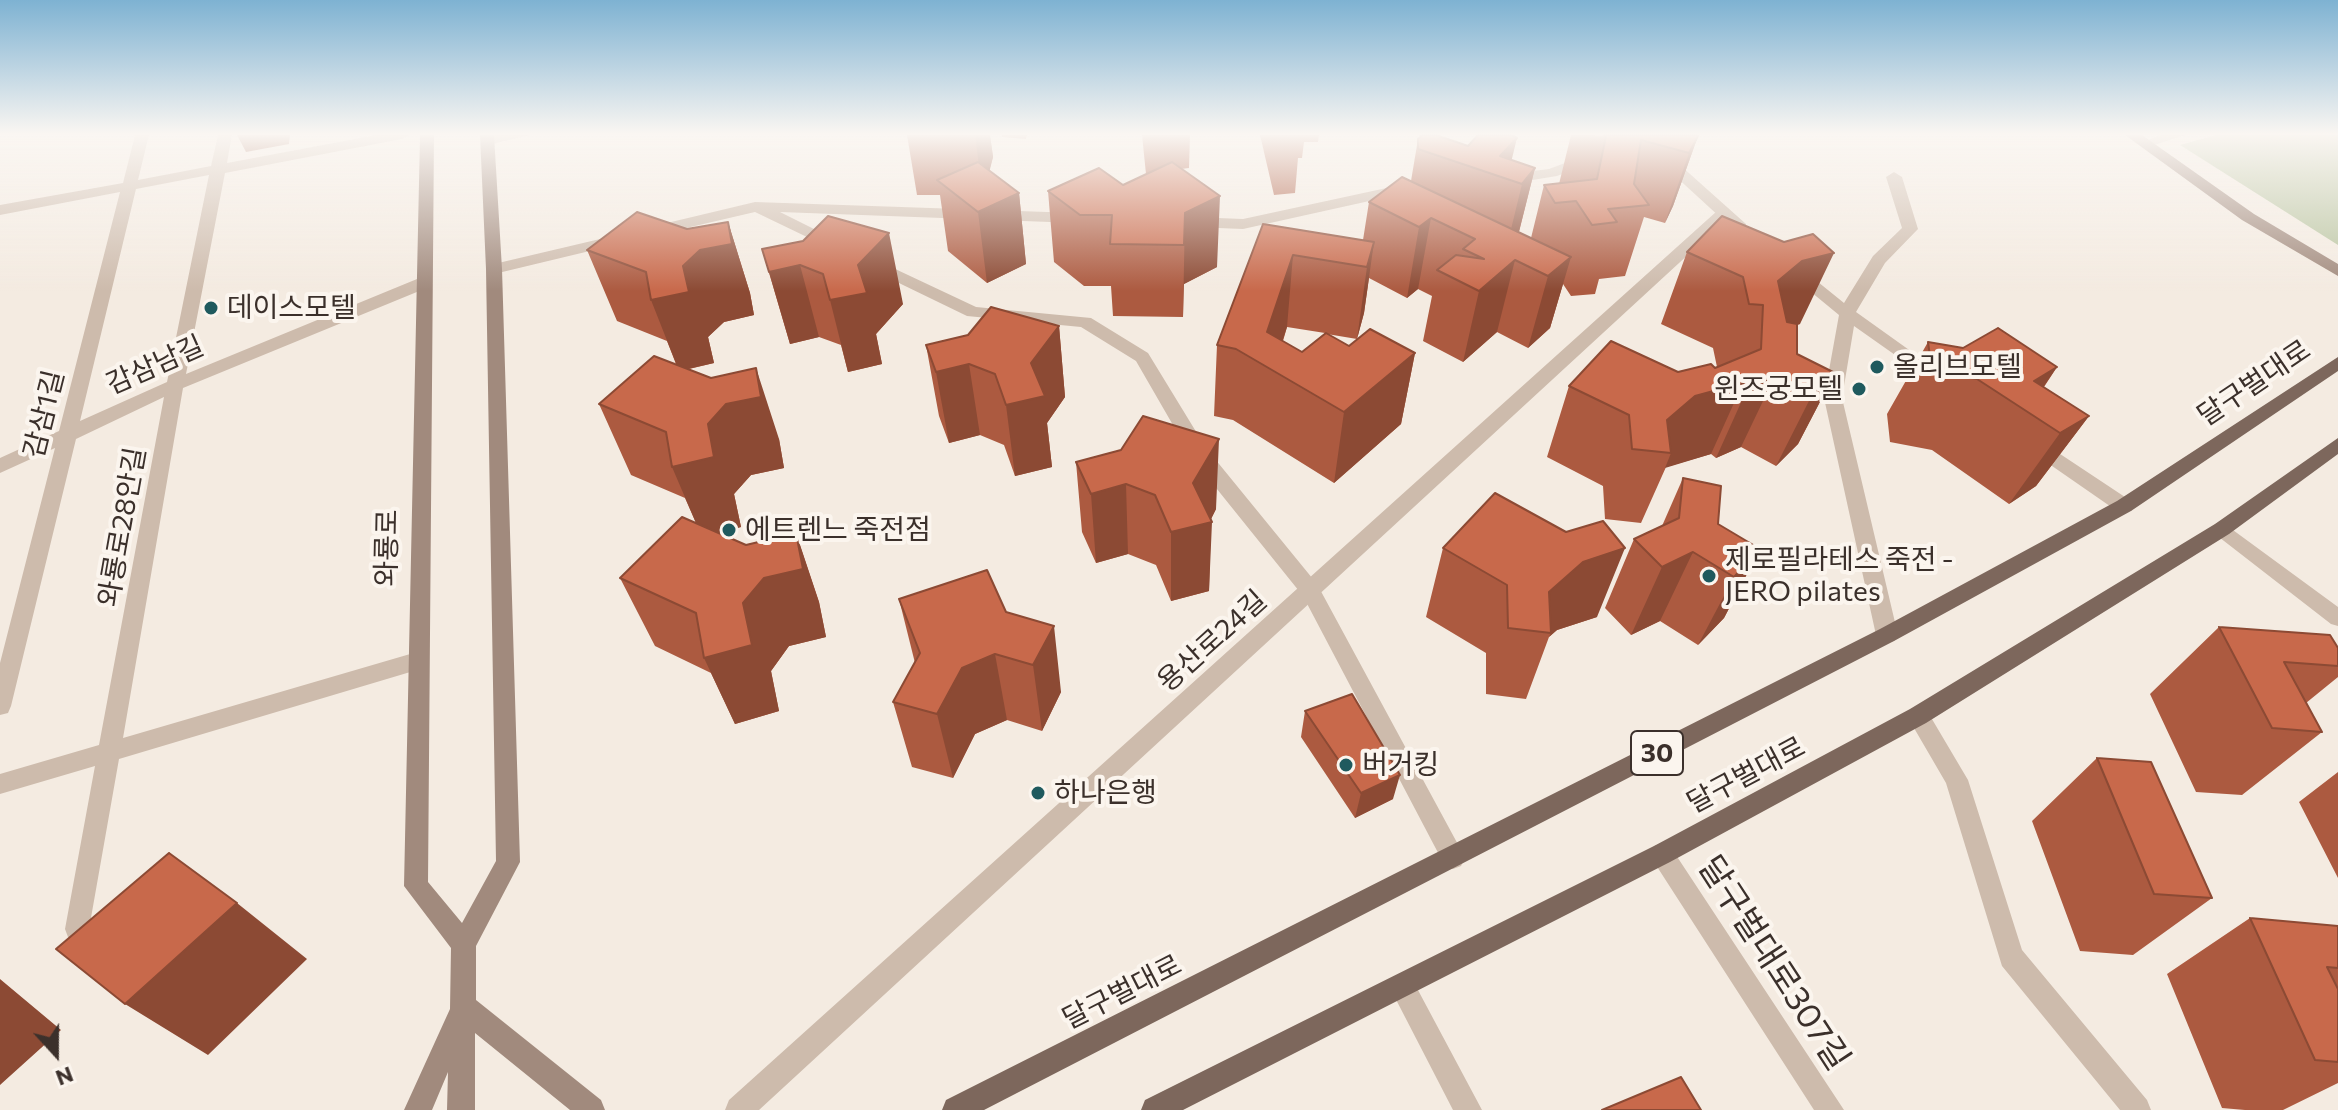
<!DOCTYPE html>
<meta charset="utf-8">
<style>
body{margin:0}
#map{position:relative;width:2338px;height:1110px;overflow:hidden;background:#f4ebe1;font-family:Commissioner,sans-serif}
canvas{display:block}
.north{position:absolute;left:16px;top:1014px;width:80px;height:80px;-webkit-text-stroke:6px #fbf5ee;paint-order:stroke;rotate:159deg;font-size:22px;font-weight:700;line-height:32px;text-align:center;color:#3b302b}
.north::after{content:'';display:block;margin:auto;width:28px;height:36px;background:#3b302b;clip-path:polygon(50% 0,100% 100%,50% 72%,0 100%)}
</style>
<div id="map">
<canvas width="2338" height="1110"></canvas>
<div class="north">N</div>
</div>
<script>
const g = document.querySelector('canvas').getContext('2d');
g.lineJoin = 'round';
function fill(path, color) { g.fillStyle = color; g.fill(path, 'evenodd'); }
const poly = rows => new Path2D(rows.map(r => 'M' + r).join(''));
function trace(path, color, width, dash) { g.strokeStyle = color; g.lineWidth = width; g.lineCap = dash ? 'butt' : 'round'; g.setLineDash(dash || []); g.stroke(path); }
function label(font, color, halo, rows, align = 'center') {
  g.font = font + ' Commissioner,"Noto Sans KR",sans-serif'; g.lineWidth = 8; g.setLineDash([]); g.textBaseline = 'middle'; g.strokeStyle = halo; g.fillStyle = color; for (const [text, x, y, turn = 0] of rows) {
    g.save(); g.translate(x, y); g.rotate((+turn || 0) * Math.PI / 180); g.textAlign = isNaN(turn) ? turn : align; if (halo) g.strokeText(text, 0, 0); g.fillText(text, 0, 0); g.restore();
  }
}
const green = poly([
 [2216,135,2338,135,2338,245,2180,145]
]);
const minor = poly([
 [135,135,149,135,138,180,211,166,218,135,232,135,227,163,376,135,409,135,402,139,225,173,186,374,417,279,429,279,431,283,429,287,183,388,123,738,417,652,425,655,428,661,425,667,417,670,119,759,89,929,86,937,77,941,68,937,65,929,95,766,0,794,0,774,99,745,164,397,76,439,11,706,8,713,0,715,0,663,55,448,0,473,0,458,59,431,120,192,0,215,0,205,123,183,135,135],
 [209,175,167,382,80,421,136,189,209,175],
 [495,135,530,135,488,145,481,141,495,135],
 [1617,135,1634,135,1601,159,1557,176,1508,184,1500,179,1508,174,1549,169,1591,153,1617,135],
 [1666,156,1671,157,1746,224,1746,230,1734,230,1661,163,1661,157,1666,156],
 [1894,172,1902,177,1918,229,1885,263,1856,312,1947,377,1938,383,1932,381,1854,326,1842,398,1898,635,1894,641,1887,643,1880,641,1876,635,1824,398,1839,315,1788,273,1790,269,1802,269,1844,303,1873,256,1902,228,1886,177,1894,172],
 [1405,184,1410,186,1410,192,1243,229,1193,227,1185,222,1193,217,1243,219,1405,184],
 [755,202,1077,213,1085,218,1077,223,780,212,840,242,840,248,834,250,755,212,652,236,644,231,646,228,755,202],
 [617,235,625,240,623,243,494,274,486,269,494,264,617,235],
 [874,259,976,307,1091,318,1148,353,1206,448,1317,584,1461,850,1465,858,1461,866,1453,869,1445,866,1303,596,1192,458,1136,361,1081,327,967,316,868,268,868,260,874,259],
 [2036,438,2131,501,2134,506,2131,511,2117,511,2029,450,2027,445,2029,440,2036,438],
 [2222,522,2338,607,2338,626,2331,624,2215,534,2212,529,2215,524,2222,522],
 [1918,707,1926,709,1968,780,2022,950,2147,1100,2151,1110,2120,1110,2002,966,1946,783,1907,716,1910,709,1918,707],
 [1662,843,1670,846,1844,1110,1814,1110,1654,862,1650,854,1654,846,1662,843],
 [1402,974,1411,977,1482,1110,1453,1110,1389,986,1393,977,1402,974]
]);
const tertiary = poly([
 [2160,135,2185,135,2145,148,2138,144,2160,135],
 [1723,209,1729,211,1729,217,759,1110,725,1110,729,1100,1717,211,1723,209]
]);
const secondary = poly([
 [420,135,434,135,428,882,462,923,496,861,486,269,480,135,494,135,502,269,520,862,476,946,476,1000,601,1100,605,1110,570,1110,475,1033,475,1110,447,1110,448,1072,432,1110,404,1110,450,1009,451,948,404,886,420,135],
 [2125,135,2142,135,2254,214,2338,264,2338,276,2242,220,2125,135]
]);
const primary = poly([
 [2338,357,2338,371,2131,511,1894,641,984,1110,942,1110,946,1100,1880,629,2117,501,2338,357],
 [2338,438,2338,454,2229,534,1926,723,1670,862,1183,1110,1141,1110,1145,1100,1654,846,1910,709,2215,524,2338,438]
]);
const wall = poly([
 [907,135,990,135,993,157,989,171,1019,193,1026,264,987,283,948,251,940,195,917,195],
 [1002,135,1027,135,1026,139,1002,137],
 [1142,135,1190,135,1189,168,1181,169,1217,267,1184,284,1183,317,1113,316,1111,286,1084,286,1054,262,1048,191,1123,185,1146,174],
 [1260,135,1319,135,1318,142,1304,142,1302,158,1298,158,1295,193,1274,195],
 [1571,135,1698,136,1673,206,1665,223,1644,217,1625,276,1599,279,1595,294,1571,296,1563,284,1550,328,1528,348,1497,332,1463,362,1423,341,1432,296,1418,289,1407,298,1369,278,1364,313,1357,339,1327,334,1349,346,1415,353,1401,424,1334,483,1233,420,1214,416,1217,345,1263,224,1363,240,1369,202,1411,181,1418,139,1512,160,1535,168,1519,232,1531,238,1544,185,1559,184],
 [1287,327,1325,333,1302,352,1283,341],
 [1722,216,1800,324,1797,325,1797,354,1835,373,1798,444,1776,466,1741,447,1716,458,1711,454,1666,467,1641,523,1605,519,1603,486,1547,457,1569,386,1717,367,1713,348,1661,324,1687,252],
 [728,222,750,293,754,315,724,322,708,337,714,363,689,369,779,439,784,468,751,475,734,494,741,527,718,533,746,545,796,533,819,602,826,637,789,646,771,671,779,711,735,724,711,673,655,646,620,578,696,523,685,498,631,475,599,404,676,364,667,341,617,321,587,250],
 [762,249,903,304,876,334,882,364,848,372,841,345,819,337,790,344],
 [1059,326,1065,397,1047,423,1052,467,1015,476,1004,445,980,435,949,443,939,416,926,345],
 [1928,342,2057,367,2044,387,2089,416,2036,486,2009,504,1932,450,1890,442,1887,414],
 [1121,450,1216,509,1211,519,1209,591,1171,601,1156,565,1128,554,1096,563,1082,532,1076,462],
 [1683,478,1718,524,1760,549,1724,618,1698,645,1660,621,1631,635,1605,608,1634,539,1662,526],
 [1443,548,1597,617,1557,630,1549,637,1526,699,1486,694,1486,653,1426,617],
 [899,599,1006,612,1061,692,1042,731,1007,720,975,734,953,778,912,767,893,702,915,663],
 [2219,627,2338,648,2338,677,2306,703,2322,732,2242,795,2196,792,2150,694],
 [1305,711,1393,799,1355,818,1301,737],
 [2097,758,2212,898,2133,955,2080,951,2032,821],
 [2338,772,2338,878,2299,802],
 [2250,918,2338,926,2338,1083,2283,1110,2245,1110,2222,1108,2167,974]
]);
const shadedWall = poly([
 [237,135,290,135,289,144,246,152],
 [975,135,990,135,993,157,983,197],
 [1698,136,1673,206,1665,223,1689,153],
 [1517,138,1507,179,1500,156],
 [1535,168,1517,239,1505,254,1522,184],
 [1019,193,1026,264,987,283,978,212],
 [1220,196,1217,267,1184,284,1183,317,1185,213],
 [1431,218,1418,289,1407,298,1419,227],
 [728,222,750,293,754,315,724,322,708,337,714,363,679,371,651,300],
 [889,233,903,304,876,334,882,364,848,372,830,300,858,265],
 [1374,242,1364,313,1357,339,1367,267],
 [1834,253,1800,324,1769,333,1778,281,1802,261],
 [1293,255,1287,327,1273,370,1267,332],
 [1571,257,1550,328,1528,348,1548,276],
 [1515,260,1497,332,1463,362,1479,291],
 [800,265,819,337,790,344,769,272],
 [1059,326,1065,397,1047,423,1052,467,1015,476,1006,405,1031,363],
 [1415,353,1401,424,1334,483,1344,412],
 [969,364,980,435,949,443,936,372],
 [2057,367,2027,411,2034,381],
 [756,368,779,439,784,468,751,475,734,494,741,527,702,537,672,467,708,424],
 [1835,373,1798,444,1776,466,1812,395],
 [1775,376,1741,447,1716,458,1748,387],
 [1743,383,1711,454,1665,468,1671,453,1667,420,1695,396],
 [2089,416,2036,486,2009,504,2060,433],
 [1219,439,1216,509,1209,523,1212,522,1209,591,1171,601,1171,532,1193,483],
 [1126,484,1128,554,1096,563,1091,494],
 [796,533,819,602,826,637,789,646,771,671,779,711,735,724,704,658,743,603],
 [1625,548,1597,617,1557,630,1549,637,1551,633,1549,592,1583,562],
 [1760,549,1724,618,1698,645,1734,577],
 [1693,552,1660,621,1631,635,1662,567],
 [1054,626,1061,692,1042,731,1033,665],
 [995,654,1007,720,975,734,953,778,937,714,962,668],
 [1400,775,1393,799,1355,818,1361,793],
 [237,903,307,959,208,1055,125,1004],
 [0,979,61,1030,0,1085]
]);
const building = poly([
 [1422,135,1436,135,1468,146,1478,135,1511,135,1517,138,1500,156,1535,168,1522,184,1418,149,1418,139,1422,135],
 [1604,135,1697,135,1698,136,1689,153,1641,140,1634,184,1649,205,1608,209,1617,222,1592,225,1576,201,1555,203,1544,185,1597,179,1606,136,1604,135],
 [978,162,1019,193,978,212,937,180,978,162],
 [1172,162,1220,196,1185,213,1184,245,1110,244,1112,215,1080,215,1048,191,1099,168,1123,185,1172,162],
 [1402,177,1571,257,1548,276,1515,260,1479,291,1437,270,1456,255,1484,259,1463,249,1475,239,1431,218,1419,227,1369,202,1402,177],
 [637,212,687,229,728,222,732,244,700,250,683,266,689,292,651,300,646,272,587,250,637,212],
 [828,216,889,233,858,265,867,293,830,300,823,274,800,265,769,272,762,249,803,241,828,216],
 [1722,216,1784,242,1813,234,1834,253,1802,261,1778,281,1787,322,1797,324,1797,354,1835,373,1812,395,1775,376,1748,387,1743,383,1695,396,1667,420,1671,453,1632,449,1629,415,1569,386,1611,341,1678,372,1711,364,1715,368,1761,349,1763,305,1749,304,1743,277,1687,252,1722,216],
 [1263,224,1374,242,1367,267,1293,255,1267,332,1302,352,1326,333,1349,346,1370,329,1415,353,1344,412,1236,349,1217,345,1263,224],
 [991,307,1059,326,1031,363,1045,396,1006,405,995,374,969,364,936,372,926,345,968,335,991,307],
 [1998,328,2057,367,2034,381,2089,416,2060,433,1977,379,1932,371,1928,342,1963,348,1998,328],
 [654,356,711,378,756,368,761,397,726,404,708,424,714,457,672,467,666,432,599,404,654,356],
 [1143,416,1219,439,1193,483,1212,522,1171,532,1155,495,1126,484,1091,494,1076,462,1121,450,1143,416],
 [1683,478,1721,486,1718,524,1760,549,1734,577,1693,552,1662,567,1634,539,1679,518,1683,478],
 [1495,493,1566,532,1603,521,1625,548,1583,562,1549,592,1551,633,1508,628,1507,585,1443,548,1495,493],
 [682,517,746,545,796,533,803,569,764,578,743,603,752,645,704,658,696,613,620,578,682,517],
 [987,570,1006,612,1054,626,1033,665,995,654,962,668,937,714,893,702,920,653,899,599,987,570],
 [2219,627,2330,635,2338,648,2338,666,2284,662,2322,732,2272,728,2219,627],
 [1352,694,1400,775,1361,793,1305,711,1352,694],
 [2097,758,2151,762,2212,898,2154,894,2097,758],
 [169,853,237,903,125,1004,56,949,169,853],
 [2250,918,2338,926,2338,968,2327,967,2338,989,2338,1062,2315,1060,2250,918],
 [1681,1077,1701,1110,1602,1110,1681,1077]
]);
const markers = [
 [211,308,8,"#1f5a5e"],
 [1877,367,8,"#1f5a5e"],
 [1859,389,8,"#1f5a5e"],
 [729,530,8,"#1f5a5e"],
 [1709,576,8,"#1f5a5e"],
 [1346,765,8,"#1f5a5e"],
 [1038,793,8,"#1f5a5e"]
];
const shields = [
 [1657,753,52]
];
const shieldNames = [
 ["30",1657,753]
];
const poiNames = [
 ["데이스모텔",227,308],
 ["올리브모텔",1893,367],
 ["윈즈궁모텔",1843,389,"right"],
 ["에트렌느 죽전점",745,530],
 ["제로필라테스 죽전 -",1725,560],
 ["JERO pilates",1725,592],
 ["버거킹",1362,765],
 ["하나은행",1054,793]
];
const streetNames = [
 ["감삼남길",155,365,-24],
 ["달구벌대로",2254,383,-34],
 ["감삼1길",44,414,-76],
 ["와룡로28안길",122,527,-80],
 ["와룡로",387,548,-89],
 ["용산로24길",1212,641,-42],
 ["달구벌대로",1746,775,-28],
 ["달구벌대로",1122,992,-27]
];
const nearStreetnames = [
 ["달구벌대로307길",1774,963,57]
];
fill(green, '#b8c4a0');
fill(minor, '#cdbbac');
fill(tertiary, '#cdbbac');
fill(secondary, '#a18a7d');
fill(primary, '#7d675c');
fill(wall, '#ac5a40');
fill(shadedWall, '#8c4a34');
fill(building, '#c8694b');
trace(building, '#8c4a34', 2);
const sky = g.createLinearGradient(0, 0, 0, 291);
sky.addColorStop(0, '#7eb2d2');
sky.addColorStop(0.46, '#faf6f2');
sky.addColorStop(1, '#faf6f200');
g.fillStyle = sky;
g.fillRect(0, 0, 2338, 291);
for (const [x, y, r, color] of markers) { const dot = new Path2D(); dot.arc(x, y, r, 0, 2 * Math.PI); g.fillStyle = color; g.fill(dot); trace(dot, '#fbf5ee', 3); }
for (const [x, y, w] of shields) { const box = new Path2D(); box.roundRect(x - w / 2, y - 22, w, 44, 6); g.fillStyle = '#fbf5ee'; g.fill(box); trace(box, '#3b302b', 2); }
label('bold 26px', '#3b302b', null, shieldNames);
label('28px', '#3b302b', '#fbf5ee', poiNames, 'left');
label('28px', '#3b302b', '#fbf5ee', streetNames);
label('34px', '#3b302b', '#fbf5ee', nearStreetnames);
</script>
